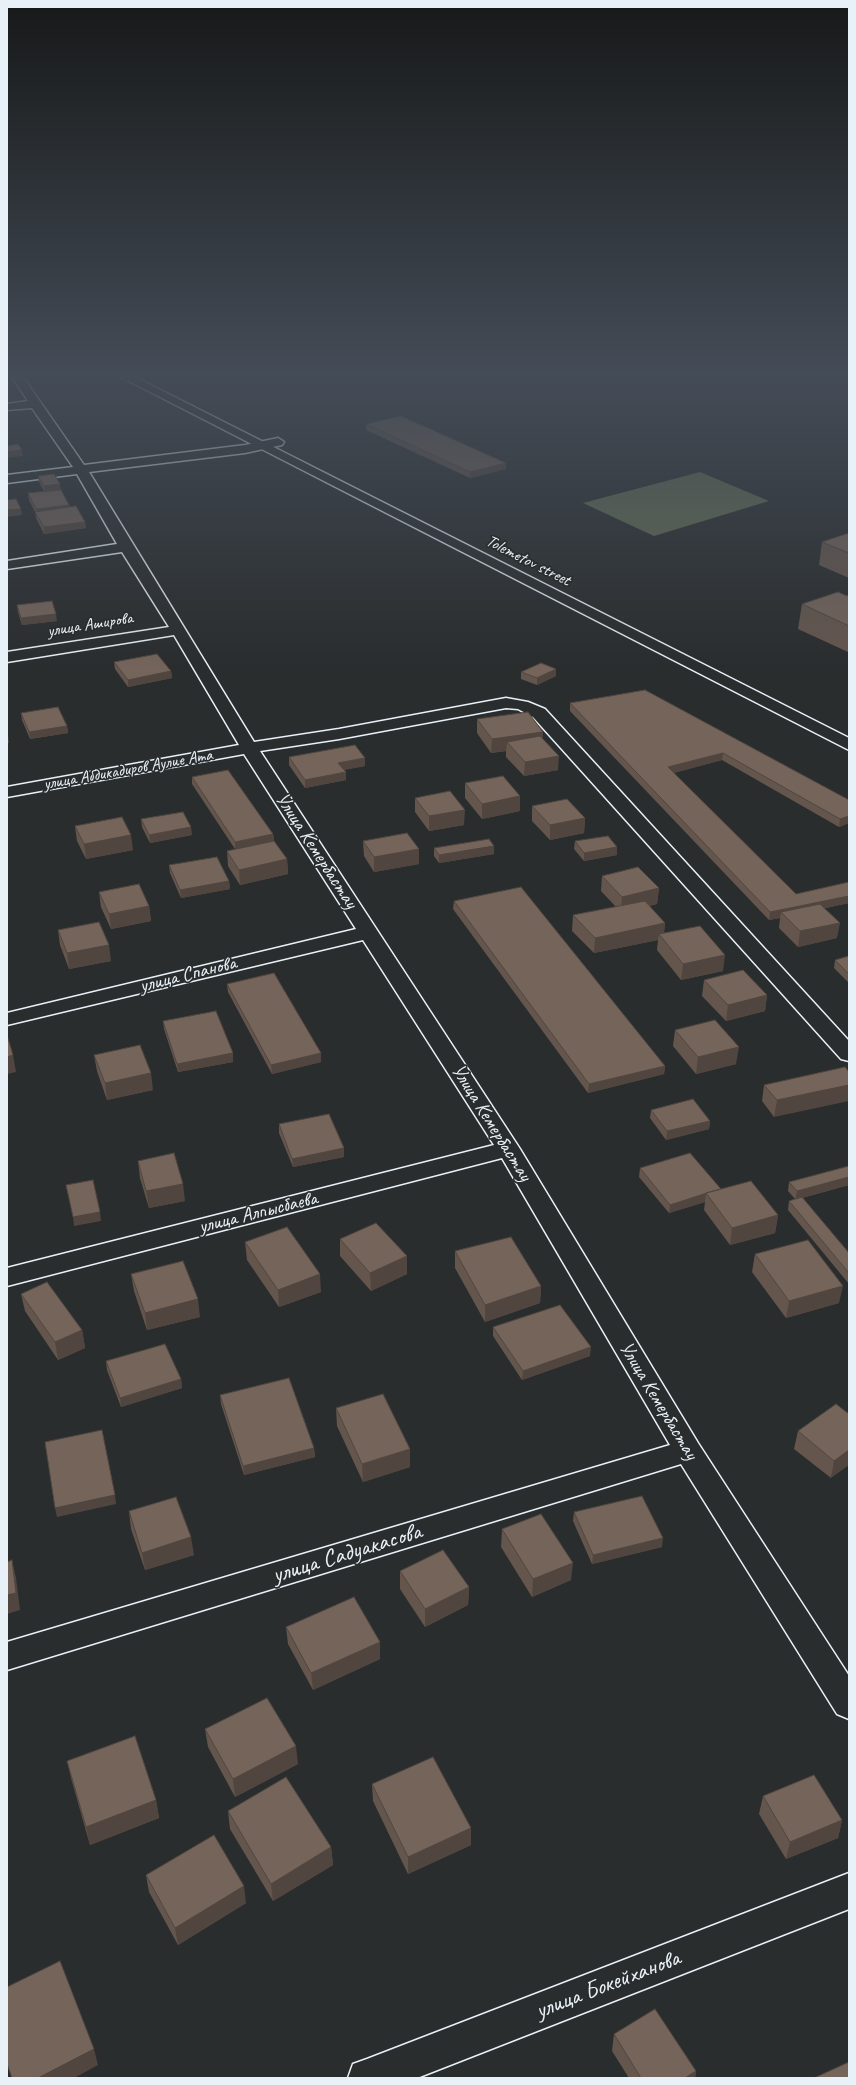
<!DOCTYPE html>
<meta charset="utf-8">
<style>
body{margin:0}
#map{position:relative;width:856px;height:2085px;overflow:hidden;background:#2a2d2e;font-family:Caveat,sans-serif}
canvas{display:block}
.frame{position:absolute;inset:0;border:8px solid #e8f1f8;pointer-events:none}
</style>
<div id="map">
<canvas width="856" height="2085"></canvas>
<div class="frame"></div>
</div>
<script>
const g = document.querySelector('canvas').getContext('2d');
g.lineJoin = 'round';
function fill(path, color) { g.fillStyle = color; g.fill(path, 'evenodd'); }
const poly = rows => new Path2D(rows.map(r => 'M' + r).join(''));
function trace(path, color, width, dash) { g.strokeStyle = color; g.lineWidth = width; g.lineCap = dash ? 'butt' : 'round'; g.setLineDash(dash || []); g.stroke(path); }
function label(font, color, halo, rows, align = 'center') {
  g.font = font + ' Caveat,sans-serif'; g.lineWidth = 3.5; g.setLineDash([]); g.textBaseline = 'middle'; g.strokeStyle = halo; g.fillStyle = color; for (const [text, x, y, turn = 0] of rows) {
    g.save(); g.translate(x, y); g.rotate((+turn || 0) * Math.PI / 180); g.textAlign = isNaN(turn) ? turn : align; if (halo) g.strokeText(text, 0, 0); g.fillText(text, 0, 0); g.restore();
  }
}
const green = poly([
 [700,472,769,501,654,536,583,503]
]);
const minor = poly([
 [12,377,23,377,84,465,245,445,278,438,284,442,282,445,245,453,89,472,254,742,339,729,506,698,528,702,545,709,849,1041,849,1061,841,1059,533,717,518,709,506,708,339,739,260,751,520,1149,698,1443,849,1676,849,1719,837,1714,681,1464,7,1670,7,1642,670,1445,502,1158,7,1286,7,1268,494,1145,363,940,7,1025,7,1013,356,929,244,754,7,797,7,787,239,745,174,635,7,662,7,652,169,627,122,552,7,569,7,561,117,544,77,474,7,483,7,475,73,467,32,408,7,410,7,404,28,401,12,377],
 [849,1873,849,1909,417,2078,348,2078,353,2064,367,2059,849,1873]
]);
const major = poly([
 [121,377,135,377,849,738,849,750,121,377]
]);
const wall = poly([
 [366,424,506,463,506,469,470,478,366,430],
 [38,476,61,490,70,507,85,522,86,528,44,534,36,518,35,512,29,500,28,493,44,491,39,482],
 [849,533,849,578,819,565,822,542],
 [849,595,849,651,848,652,798,629,802,604],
 [17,605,57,621,22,625,18,612],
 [114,662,171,671,172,678,128,687,115,669],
 [556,669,556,676,537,685,521,679,521,672],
 [645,690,849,800,849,823,839,827,722,760,673,773,796,894,849,903,825,908,837,938,798,947,779,928,780,918,769,920,570,711,570,703],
 [21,713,67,726,68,733,30,739,22,720],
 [477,719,543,739,558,770,524,776,506,757,506,751,491,753,477,733],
 [289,757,365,758,365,766,343,770,346,772,346,780,305,788,289,765],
 [192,777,273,834,274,841,287,859,288,874,240,885,228,866,227,851,235,849,192,784],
 [465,783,520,811,482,819,465,798],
 [415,798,464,825,429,831,415,812],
 [532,806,585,818,584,833,550,840,532,821],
 [141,819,192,835,150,843,142,827],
 [75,826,133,850,86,859,77,841],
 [363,841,419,849,419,864,374,872,364,856],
 [575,841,617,855,584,861,574,849],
 [434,848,494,854,439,863,434,856],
 [169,865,229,881,230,889,181,898,170,873],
 [602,876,659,888,657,904,649,906,665,923,664,933,723,971,681,980,657,950,658,940,594,953,572,931,573,915,616,907,601,891],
 [99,892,149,906,151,921,111,929,101,907],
 [454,901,665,1066,664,1074,588,1093,453,909],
 [58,930,111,961,69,969,60,945],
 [849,956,849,983,834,968,835,960],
 [704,980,767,995,765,1011,726,1021,702,996],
 [227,984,321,1053,321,1062,272,1074,228,992],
 [163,1021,233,1062,178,1072,164,1029],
 [675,1030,736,1064,696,1074,673,1046],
 [94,1055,153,1090,107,1100,97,1071],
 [845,1067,774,1117,762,1101,764,1085],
 [651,1110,710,1121,709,1129,666,1140,650,1118],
 [279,1124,344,1157,293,1167,279,1133],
 [138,1161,185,1201,149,1208,140,1178],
 [640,1168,721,1189,778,1215,775,1233,730,1245,704,1210,705,1202,669,1213,639,1177],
 [789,1182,849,1185,802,1198,849,1253,849,1284,788,1210,789,1201,795,1199,788,1191],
 [340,1239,407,1256,407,1274,371,1291,340,1256],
 [245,1242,321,1292,279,1307,247,1260],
 [455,1251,541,1286,540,1303,485,1322,455,1268],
 [755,1254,839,1303,786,1318,752,1272],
 [131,1274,200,1317,147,1330,134,1291],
 [21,1294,82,1330,85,1348,58,1360,25,1311],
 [493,1327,590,1356,522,1380,493,1336],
 [106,1361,181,1379,182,1388,121,1407,107,1370],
 [220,1395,314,1448,315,1457,244,1475,221,1404],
 [336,1408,410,1449,410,1467,363,1482,337,1426],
 [849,1414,831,1478,794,1449,798,1431],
 [129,1511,194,1555,145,1570,131,1529],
 [574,1512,662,1547,592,1564,573,1521],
 [502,1529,571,1580,532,1597,501,1547],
 [400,1571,469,1587,468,1605,425,1627,400,1589],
 [286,1627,380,1642,380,1659,313,1690,288,1644],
 [205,1729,298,1764,235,1797,208,1747],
 [67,1761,156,1800,159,1818,90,1845,71,1778],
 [372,1784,471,1845,408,1874,373,1801],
 [763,1796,842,1820,838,1838,786,1859,759,1814],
 [228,1811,331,1847,333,1865,273,1901,230,1829],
 [146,1875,246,1903,178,1945,149,1892],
 [614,2034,696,2071,695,2078,629,2078,612,2051]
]);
const shadedWall = poly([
 [22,450,23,456,7,458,7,452],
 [506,463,506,469,470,478,470,472],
 [60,484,61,490,45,492,44,486],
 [69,505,70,511,36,516,36,509],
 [21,509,22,515,7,517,7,510],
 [85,522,86,528,44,534,44,527],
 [56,614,57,621,22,625,21,618],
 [849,642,849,651,848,652],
 [556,669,556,676,537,685,537,678],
 [171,671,172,678,128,687,128,680],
 [67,726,68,733,30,739,29,732],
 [543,732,543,746,507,742,506,751,491,753,492,739],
 [7,735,8,735,9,743,7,743],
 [723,753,722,760,667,775,668,767],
 [559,756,558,770,524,776,525,762],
 [365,758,365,766,339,771,338,763],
 [346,772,346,780,305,788,305,780],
 [520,796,520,811,482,819,482,804],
 [465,810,464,825,429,831,429,816],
 [849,816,849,823,839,827,840,819],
 [585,818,584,833,550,840,550,825],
 [191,827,192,835,150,843,149,835],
 [273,834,274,842,235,850,235,842],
 [131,835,133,850,86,859,84,844],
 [494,846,494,854,439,863,439,855],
 [617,847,617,855,584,861,584,853],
 [419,849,419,864,374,872,374,857],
 [287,859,288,874,240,885,239,870],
 [229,881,230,889,181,898,180,890],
 [659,888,657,904,621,912,622,897],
 [849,896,849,903,786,917,781,912,780,918,769,920,770,912],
 [149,906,151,921,111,929,109,914],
 [665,923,663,939,659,934,658,940,594,953,595,938],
 [840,923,837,938,798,947,800,931],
 [109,945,111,961,69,969,67,953],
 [725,955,723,971,681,980,683,964],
 [767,995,765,1011,726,1021,728,1005],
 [739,1047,736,1064,696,1074,698,1057],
 [233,1053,233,1062,178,1072,177,1064],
 [321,1053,321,1062,272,1074,271,1065],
 [13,1055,16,1072,7,1074,7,1057],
 [665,1066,664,1074,588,1093,589,1084],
 [151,1073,153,1090,107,1100,105,1083],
 [849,1085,849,1101,774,1117,777,1100],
 [710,1121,709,1129,666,1140,667,1131],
 [344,1148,344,1157,293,1167,292,1159],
 [849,1177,849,1185,795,1200,797,1191],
 [183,1184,185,1201,149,1208,146,1191],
 [706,1193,705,1202,669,1213,670,1205],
 [100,1212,101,1221,74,1226,73,1217],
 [778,1215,775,1233,730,1245,732,1228],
 [407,1256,407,1274,371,1291,370,1273],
 [320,1274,321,1292,279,1307,278,1290],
 [541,1286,540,1303,485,1322,485,1305],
 [843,1286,839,1303,786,1318,789,1301],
 [198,1299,200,1317,147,1330,145,1313],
 [82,1330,85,1348,58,1360,55,1342],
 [591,1347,590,1356,522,1380,523,1371],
 [181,1379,182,1388,121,1407,120,1398],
 [314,1448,315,1457,244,1475,243,1466],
 [410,1449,410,1467,363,1482,362,1464],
 [849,1450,849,1465,831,1478,834,1461],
 [115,1495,116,1504,57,1517,55,1508],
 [191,1537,194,1555,145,1570,142,1553],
 [663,1538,662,1547,592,1564,593,1555],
 [12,1560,16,1578,20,1610,7,1614,7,1595],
 [573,1563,571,1580,532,1597,533,1579],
 [469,1587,468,1605,425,1627,425,1609],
 [380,1642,380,1659,313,1690,311,1673],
 [296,1746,298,1764,235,1797,233,1779],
 [156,1800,159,1818,90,1845,86,1827],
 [842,1820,838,1838,786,1859,790,1842],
 [471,1828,471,1845,408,1874,408,1857],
 [331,1847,333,1865,273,1901,271,1884],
 [244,1886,246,1903,178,1945,175,1928],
 [94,2049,98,2065,74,2078,38,2078],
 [696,2071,695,2078,685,2078]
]);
const building = poly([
 [401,416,506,463,470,472,366,424,401,416],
 [18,444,22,450,7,452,7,446,18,444],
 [54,474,60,484,44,486,38,476,54,474],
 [61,490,69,505,36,509,28,493,61,490],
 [16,499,21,509,7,510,7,500,16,499],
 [76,506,85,522,44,527,35,512,76,506],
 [849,533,849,553,822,542,849,533],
 [838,592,847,596,849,595,849,626,802,604,838,592],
 [52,601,56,614,21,618,17,605,52,601],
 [157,654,171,671,128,680,114,662,157,654],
 [541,663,556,669,537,678,521,672,541,663],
 [645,690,849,800,849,816,840,819,723,753,668,767,796,894,849,882,849,896,770,912,570,703,645,690],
 [58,707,67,726,29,732,21,713,58,707],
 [528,712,543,732,492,739,477,719,528,712],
 [540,736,559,756,525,762,507,742,540,736],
 [355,745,365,758,338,763,346,772,305,780,289,757,355,745],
 [228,770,273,834,235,842,192,777,228,770],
 [503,776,520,796,482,804,465,783,503,776],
 [450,791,465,810,429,816,415,798,450,791],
 [567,799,585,818,550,825,532,806,567,799],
 [183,812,191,827,149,835,141,819,183,812],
 [122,817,131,835,84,844,75,826,122,817],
 [407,833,419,849,374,857,363,841,407,833],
 [608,836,617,847,584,853,575,841,608,836],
 [489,839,494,846,439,855,434,848,489,839],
 [274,841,287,859,239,870,227,851,274,841],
 [217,857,229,881,180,890,169,865,217,857],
 [638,867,659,888,622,897,602,876,638,867],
 [139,884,149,906,109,914,99,892,139,884],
 [521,887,665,1066,589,1084,454,901,521,887],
 [645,901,665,923,595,938,573,915,645,901],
 [820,904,840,923,800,931,781,912,820,904],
 [99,922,109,945,67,953,58,930,99,922],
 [700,926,725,955,683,964,659,934,700,926],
 [849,956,849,974,835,960,849,956],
 [743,970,767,995,728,1005,704,980,743,970],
 [274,973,321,1053,271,1065,227,984,274,973],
 [216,1011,233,1053,177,1064,163,1021,216,1011],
 [715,1020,739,1047,698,1057,675,1030,715,1020],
 [7,1035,13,1055,7,1057,7,1035],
 [140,1045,151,1073,105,1083,94,1055,140,1045],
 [845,1067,849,1072,849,1085,777,1100,764,1085,845,1067],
 [693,1099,710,1121,667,1131,651,1110,693,1099],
 [329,1114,344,1148,292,1159,279,1124,329,1114],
 [174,1153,183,1184,146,1191,138,1161,174,1153],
 [690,1153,721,1189,706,1193,707,1193,670,1205,640,1168,690,1153],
 [849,1166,849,1177,797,1191,789,1182,849,1166],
 [93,1180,100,1212,73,1217,66,1185,93,1180],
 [751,1181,778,1215,732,1228,706,1193,751,1181],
 [802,1197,849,1253,849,1273,789,1201,802,1197],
 [376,1223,407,1256,370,1273,340,1239,376,1223],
 [287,1227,320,1274,278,1290,245,1242,287,1227],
 [511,1237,541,1286,485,1305,455,1251,511,1237],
 [808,1240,843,1286,789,1301,755,1254,808,1240],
 [183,1261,198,1299,145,1313,131,1274,183,1261],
 [47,1282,82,1330,55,1342,21,1294,47,1282],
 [560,1305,591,1347,523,1371,493,1327,560,1305],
 [165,1344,181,1379,120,1398,106,1361,165,1344],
 [289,1378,314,1448,243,1466,220,1395,289,1378],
 [383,1394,410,1449,362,1464,336,1408,383,1394],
 [836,1404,849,1414,849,1450,834,1461,798,1431,836,1404],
 [102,1430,115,1495,55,1508,45,1442,102,1430],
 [642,1496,663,1538,593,1555,574,1512,642,1496],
 [176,1497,191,1537,142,1553,129,1511,176,1497],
 [541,1514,573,1563,533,1579,502,1529,541,1514],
 [443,1550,469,1587,425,1609,400,1571,443,1550],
 [12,1560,16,1593,7,1595,7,1562,12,1560],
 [354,1597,380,1642,311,1673,286,1627,354,1597],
 [267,1698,296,1746,233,1779,205,1729,267,1698],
 [135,1736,156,1800,86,1827,67,1761,135,1736],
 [433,1757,471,1828,408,1857,372,1784,433,1757],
 [814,1775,842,1820,790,1842,763,1796,814,1775],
 [286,1777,331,1847,271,1884,228,1811,286,1777],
 [214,1835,244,1886,175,1928,146,1875,214,1835],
 [60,1961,94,2049,38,2078,12,2078,7,2064,7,1987,60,1961],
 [655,2009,696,2071,685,2078,641,2078,614,2034,655,2009],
 [849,2062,849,2078,814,2078,849,2062]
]);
const farStreetnames = [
 ["Tolemetov street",528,561,27],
 ["улица Аширова",90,625,-9],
 ["улица Абдикадиров Аулие Ата",128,770,-10]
];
const streetNames = [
 ["Улица Кемербастау",316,851,57],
 ["улица Спанова",188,975,-14],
 ["Улица Кемербастау",491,1123,58],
 ["улица Алпысбаева",258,1213,-14],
 ["Улица Кемербастау",658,1401,59]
];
const nearStreetnames = [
 ["улица Садуакасова",347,1554,-17],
 ["улица Бокейханова",608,1985,-21]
];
fill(green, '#646d53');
trace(minor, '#e8f1f8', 3);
trace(major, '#e8f1f8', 3);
fill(minor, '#2a2d2e');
fill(major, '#2a2d2e');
fill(wall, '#64564d');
fill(shadedWall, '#51463f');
fill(building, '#74645a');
trace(building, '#51463f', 1);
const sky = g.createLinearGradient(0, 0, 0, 669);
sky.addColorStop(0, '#171919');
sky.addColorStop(0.56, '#444c57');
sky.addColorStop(1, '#444c5700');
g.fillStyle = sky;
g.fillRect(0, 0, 856, 669);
label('17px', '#e8f1f8', '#2a2d2e', farStreetnames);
label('20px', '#e8f1f8', '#2a2d2e', streetNames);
label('24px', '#e8f1f8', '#2a2d2e', nearStreetnames);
</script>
